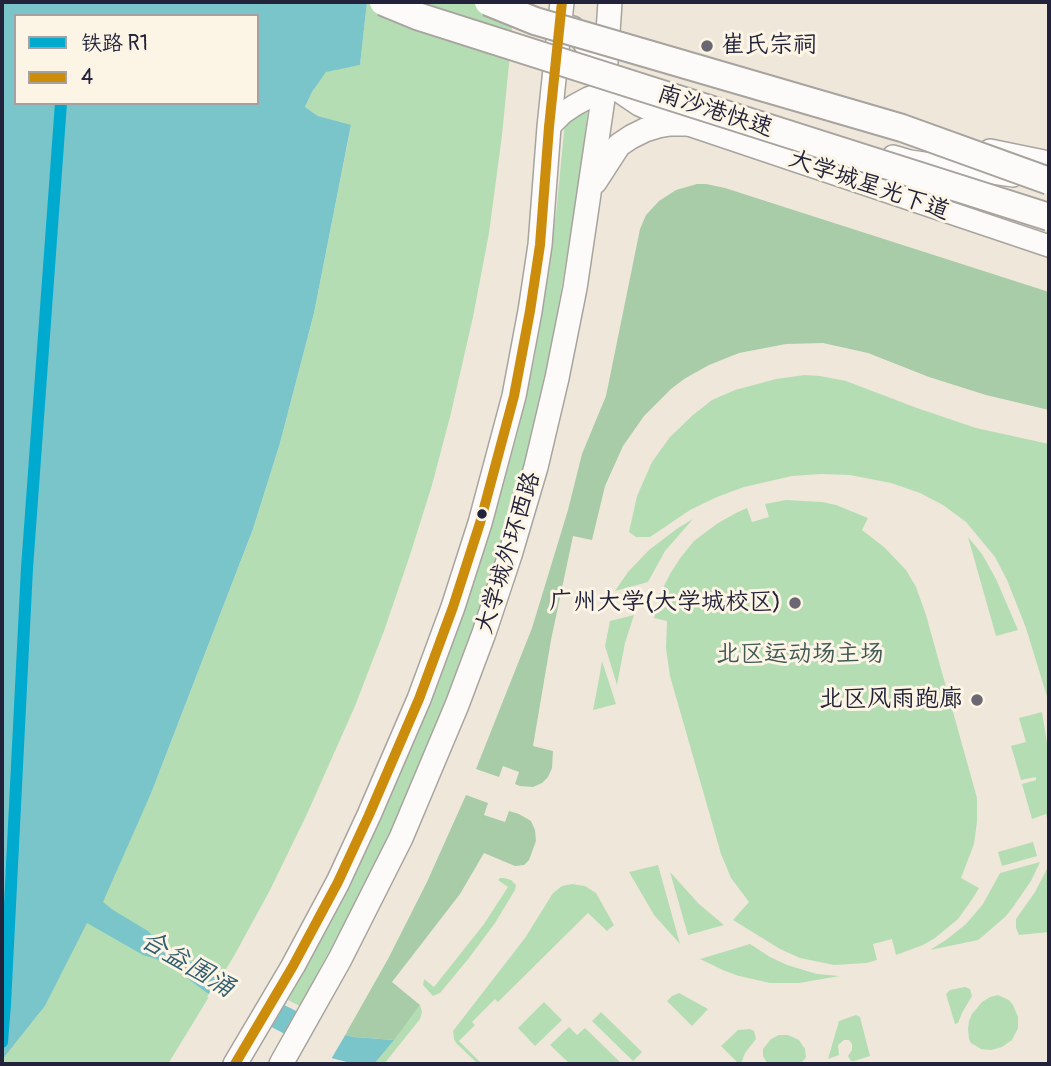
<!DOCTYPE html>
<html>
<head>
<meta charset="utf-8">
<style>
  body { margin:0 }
  #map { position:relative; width:1051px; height:1066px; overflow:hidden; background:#efe7da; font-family:Pangolin,"LXGW WenKai TC",sans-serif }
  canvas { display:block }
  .frame { position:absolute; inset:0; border:4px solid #22223b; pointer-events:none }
  .legend { position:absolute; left:14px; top:14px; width:245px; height:91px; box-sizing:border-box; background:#fcf5e5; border:2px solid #a5a1a1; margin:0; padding:9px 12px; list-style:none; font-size:21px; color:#22223b }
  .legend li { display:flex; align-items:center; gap:14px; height:35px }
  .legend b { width:35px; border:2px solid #a5a1a1 }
</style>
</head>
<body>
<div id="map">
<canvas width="1051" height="1066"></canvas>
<div class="frame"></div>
<ul class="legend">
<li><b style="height:9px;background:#00a9ce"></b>铁路 R1</li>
<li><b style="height:9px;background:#cc8c0c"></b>4</li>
</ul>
</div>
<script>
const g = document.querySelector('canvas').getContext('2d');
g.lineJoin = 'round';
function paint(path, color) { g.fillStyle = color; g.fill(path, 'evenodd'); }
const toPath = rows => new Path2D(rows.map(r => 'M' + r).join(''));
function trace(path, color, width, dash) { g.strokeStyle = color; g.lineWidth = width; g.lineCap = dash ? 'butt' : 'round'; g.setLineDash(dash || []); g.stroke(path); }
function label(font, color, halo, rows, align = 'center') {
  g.font = font + ' Pangolin,"LXGW WenKai TC",sans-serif'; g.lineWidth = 6; g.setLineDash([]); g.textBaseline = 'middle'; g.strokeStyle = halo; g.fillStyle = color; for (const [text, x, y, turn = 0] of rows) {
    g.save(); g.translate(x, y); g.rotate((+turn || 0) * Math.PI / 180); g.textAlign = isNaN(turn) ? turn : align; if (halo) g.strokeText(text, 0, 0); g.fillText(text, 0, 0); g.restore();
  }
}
const green = toPath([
  [367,2,514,2,510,54,502,135,489,233,473,317,451,413,432,485,410,555,384,631,355,706,307,814,270,890,234,956,168,1064,2,1064,2,1060,45,1006,152,791,253,529,280,443,314,313,351,126,318,116,305,107,312,92,326,71,360,65],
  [589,97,581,170,554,333,524,464,498,552,472,629,431,738,390,832,353,907,300,1006,288,1000,348,887,416,738,464,611,491,527,517,435,534,361,556,214,566,112],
  [805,375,820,376,846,381,917,408,976,428,1049,444,1049,703,1026,628,1007,580,995,557,966,522,943,505,920,493,891,483,850,475,821,474,792,476,744,487,717,497,690,510,650,537,636,537,629,532,637,496,652,462,670,437,693,415,712,400,735,390,776,379],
  [786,500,822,502,836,505,868,518,862,530,884,547,906,570,916,587,926,615,977,798,977,822,974,844,961,878,979,888,973,898,958,919,935,938,923,945,896,955,892,939,873,944,877,960,866,963,834,965,800,958,780,949,733,920,749,902,731,878,721,854,670,676,666,648,667,621,654,618,661,592,670,574,681,557,694,541,718,523,736,513,747,508,752,522,769,517,765,504],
  [693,519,665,551,648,582,615,591,628,572,649,550,678,528],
  [968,537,982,554,996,579,1018,630,996,636],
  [634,615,625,643,617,685,605,646,610,621],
  [602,661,616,704,593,710,599,679],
  [1042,712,1048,749,1049,825,1046,814,1032,819,1022,784,1036,780,1036,777,1021,780,1011,746,1026,742,1019,718],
  [1033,842,1037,856,1002,866,998,852],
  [1040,862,1031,881,1013,907,1005,917,983,936,978,940,930,950,946,940,966,924,983,904,1000,873],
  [658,865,680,944,654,915,629,872],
  [1049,865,1049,932,1019,935,1016,928,1016,919,1035,892],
  [670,872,699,904,724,925,688,935],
  [500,878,504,878,511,880,516,885,515,890,495,923,469,958,440,993,433,996,423,985,424,979,434,987,484,924,508,887,498,880],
  [572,884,585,886,596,893,614,925,607,931,588,913,498,1002,495,999,472,1022,475,1025,459,1041,482,1064,478,1064,456,1043,454,1039,453,1031,525,938,553,893,562,886],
  [750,944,770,957,787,965,817,974,840,976,799,983,770,983,739,976,725,971,700,959],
  [965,987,970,989,972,996,962,1013,958,1023,955,1024,946,994,950,990],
  [679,993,708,1009,692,1026,667,1001,672,996],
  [998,995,1009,1000,1013,1005,1018,1017,1018,1028,1012,1040,1002,1047,991,1050,981,1049,971,1043,969,1039,968,1029,969,1021,972,1014,982,1002,990,997],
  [544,1002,562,1020,535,1046,518,1028],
  [420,1005,422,1012,420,1019,384,1064,374,1064],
  [601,1012,642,1052,633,1061,592,1021],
  [856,1015,860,1017,870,1056,854,1061,851,1061,848,1056,852,1050,852,1044,849,1040,844,1040,838,1045,839,1055,828,1059,839,1021],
  [569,1027,577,1035,585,1028,622,1064,570,1064,550,1045],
  [750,1029,754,1031,756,1039,745,1053,741,1064,739,1064,721,1046,738,1030],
  [779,1035,788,1035,799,1040,805,1049,806,1057,804,1060,799,1064,767,1063,763,1056,763,1049,771,1039]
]);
const forest = toPath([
  [697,184,706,184,725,188,1049,292,1049,410,986,395,929,377,868,353,823,343,786,344,739,353,709,365,684,379,671,389,644,416,623,446,605,486,592,540,573,536,551,640,533,746,553,751,552,768,548,777,542,783,533,787,520,786,515,784,519,772,503,766,499,777,476,769,532,628,568,510,582,454,606,396,640,229,646,215,659,201,676,190],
  [466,795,488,803,484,815,505,822,509,811,519,814,531,821,535,830,536,841,529,860,524,865,515,866,484,853,460,894,392,982,420,1005,394,1040,355,1037,345,1035,388,959,427,882]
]);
const water = toPath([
  [2,2,367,2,360,65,326,72,312,92,305,107,318,116,351,125,314,313,280,443,253,529,152,791,103,902,113,910,148,931,163,948,183,959,223,975,345,1035,355,1037,394,1040,374,1064,355,1064,331,1058,210,995,176,970,156,959,143,955,87,923,45,1006,2,1060],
  [16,16,257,16,257,103,16,103]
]);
const pier = toPath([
  [222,971,286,1002,270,1030,207,997],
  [299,1008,347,1032,330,1061,282,1037]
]);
const secondary = toPath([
  [573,27,614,88,639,105,665,117,1049,246],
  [549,127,563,113,575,105,588,98,619,86],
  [893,156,910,161,1013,176]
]);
const primary = toPath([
  [990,151,1049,163],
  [595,182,619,145,631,137,645,130,658,126,670,124,686,124],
  [235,1064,293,966,338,882,369,815,419,699,453,607,480,523,514,396,530,311,540,245,549,127,562,2],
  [281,1064,340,959,401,838,457,705,484,633,510,555,536,467,557,378,575,288,604,92,610,2]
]);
const motorwayBridge = toPath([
  [383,2,417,16,1049,217],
  [488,2,535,21,902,128,1049,181]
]);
const bus1 = toPath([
  [235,1064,293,966,338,882,369,815,419,699,453,607,480,523,514,396,530,311,540,245,549,127,562,2]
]);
const rail1 = toPath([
  [2,1042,5,1004,27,568,61,103]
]);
const markers = [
  [707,46,7,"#6a6773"],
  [482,514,6,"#22223b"],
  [795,603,7,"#6a6773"],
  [977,700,7,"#6a6773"]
];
const poiNames = [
  ["崔氏宗祠",721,46,"left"],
  ["广州大学(大学城校区)",781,603],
  ["北区风雨跑廊",963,700]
];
const streetNames = [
  ["南沙港快速",715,112,18],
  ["大学城星光下道",869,186,19],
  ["大学城外环西路",509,553,-73]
];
const parkNames = [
  ["北区运动场主场",800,655]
];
const waterNames = [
  ["合益围涌",187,965,31]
];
paint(green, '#b5ddb4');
paint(forest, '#a7cca7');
paint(water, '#7ac5ca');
paint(pier, '#efe7da');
trace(secondary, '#a7a39e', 24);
trace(primary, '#a7a39e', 26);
trace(secondary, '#fdfbf9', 21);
trace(primary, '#fdfbf9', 23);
trace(motorwayBridge, '#a7a39e', 30, []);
trace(motorwayBridge, '#fdfbf9', 26);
trace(bus1, '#cc8c0c', 10);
trace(rail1, '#00a9ce', 12);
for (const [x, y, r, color] of markers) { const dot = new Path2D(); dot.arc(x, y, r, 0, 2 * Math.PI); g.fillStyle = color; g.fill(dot); trace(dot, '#fcf5e5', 2.5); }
label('24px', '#22223b', '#fcf5e5', poiNames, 'right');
label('24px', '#22223b', '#fcf5e5', streetNames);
label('24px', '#405856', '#fcf5e5', parkNames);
label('italic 26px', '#315d71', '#fcf5e5', waterNames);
</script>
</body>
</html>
